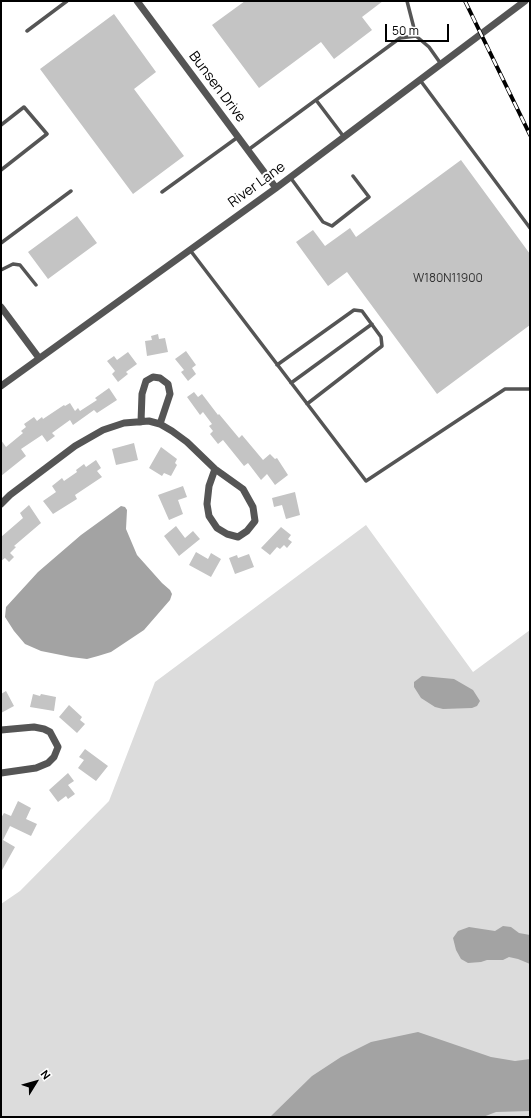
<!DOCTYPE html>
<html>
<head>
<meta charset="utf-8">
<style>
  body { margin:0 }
  #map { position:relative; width:531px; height:1118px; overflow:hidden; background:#fff; font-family:Manrope,sans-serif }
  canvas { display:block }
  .frame { position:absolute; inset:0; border:2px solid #000; pointer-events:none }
  .north { position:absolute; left:16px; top:1062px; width:40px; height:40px; -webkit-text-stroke:3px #fff; paint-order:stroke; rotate:53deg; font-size:11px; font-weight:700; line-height:16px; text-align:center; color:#000 }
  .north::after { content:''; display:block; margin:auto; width:14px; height:18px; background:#000; clip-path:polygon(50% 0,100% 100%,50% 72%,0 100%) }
  .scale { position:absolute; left:385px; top:24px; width:64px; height:18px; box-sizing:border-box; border:2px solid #000; border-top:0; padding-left:5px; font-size:12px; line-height:14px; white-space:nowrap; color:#000; -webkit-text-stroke:3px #fff; paint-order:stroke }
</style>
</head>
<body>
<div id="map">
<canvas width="531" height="1118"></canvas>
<div class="frame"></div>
<div class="north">N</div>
<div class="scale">50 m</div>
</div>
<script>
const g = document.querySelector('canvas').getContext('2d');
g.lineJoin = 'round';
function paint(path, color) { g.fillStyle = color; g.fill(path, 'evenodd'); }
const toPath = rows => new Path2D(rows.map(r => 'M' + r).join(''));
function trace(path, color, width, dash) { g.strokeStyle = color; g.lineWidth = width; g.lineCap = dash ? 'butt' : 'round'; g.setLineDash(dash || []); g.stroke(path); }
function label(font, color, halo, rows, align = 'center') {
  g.font = font + ' Manrope,sans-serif'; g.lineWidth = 4; g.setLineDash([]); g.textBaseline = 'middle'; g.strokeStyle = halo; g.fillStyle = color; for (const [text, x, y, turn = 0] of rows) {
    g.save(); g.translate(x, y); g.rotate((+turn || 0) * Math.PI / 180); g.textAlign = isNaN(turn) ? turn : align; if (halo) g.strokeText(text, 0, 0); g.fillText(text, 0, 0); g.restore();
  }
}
const green = toPath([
  [366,525,473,672,530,630,530,1117,1,1117,1,904,20,891,109,801,155,682]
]);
const water = toPath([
  [121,506,125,507,127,510,126,529,137,555,162,583,170,590,172,594,170,600,144,630,111,652,98,656,87,659,71,657,41,651,25,644,14,631,5,617,6,607,38,572,81,535],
  [422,676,454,679,473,690,480,701,477,706,472,708,443,709,435,707,421,698,414,687,414,682],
  [503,926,511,927,519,933,530,935,530,964,518,959,509,957,503,960,487,960,481,962,468,963,461,959,456,950,453,938,458,931,469,927,495,931],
  [418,1032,491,1057,515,1061,530,1059,530,1111,496,1112,483,1117,270,1117,312,1076,341,1057,371,1042]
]);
const building = toPath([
  [245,1,383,1,362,17,372,30,334,59,321,42,259,88,212,25],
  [114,14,156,72,134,89,184,156,133,194,40,69],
  [461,160,530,254,530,325,437,394,347,272,328,286,296,242,313,230,325,246,350,228,356,237],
  [77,216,97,243,48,279,28,252],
  [158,334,159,339,165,338,168,352,147,356,145,341,152,340,151,336],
  [186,351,196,365,192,368,196,374,188,381,181,372,184,370,175,359],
  [128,352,137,364,126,372,128,374,118,382,112,374,115,371,107,361,114,356,117,360],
  [109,388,117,400,97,413,94,410,73,425,70,420,52,433,55,436,47,442,42,435,21,449,26,456,1,476,1,440,6,447,23,433,21,431,26,427,24,424,34,417,37,421,42,417,43,419,64,405,65,406,70,403,75,411,78,408,80,411,97,400,95,398],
  [194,392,198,397,202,394,218,415,219,414,239,438,242,435,263,460,270,454,275,459,277,458,288,475,275,485,267,474,261,480,248,463,244,466,223,440,218,444,210,434,213,431,209,426,212,424,203,412,200,415,187,397],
  [134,443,138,460,116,465,112,449],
  [161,447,177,459,175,463,177,465,171,476,164,473,162,476,149,468],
  [96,460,101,468,97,471,102,477,75,495,77,499,53,514,43,501,56,492,52,486,62,478,64,481,77,472,76,470,84,464,86,467],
  [183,486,187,497,178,500,183,514,169,520,158,495],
  [295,492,300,515,286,519,282,505,274,507,272,498],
  [29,505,41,523,14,546,16,547,10,553,14,557,9,562,5,558,1,561,1,537,23,518,20,513],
  [176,526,185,538,193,531,200,539,179,556,164,536],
  [281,527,291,535,288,539,292,542,287,548,284,545,280,549,277,547,270,555,261,548],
  [196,552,208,559,211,553,221,559,211,577,189,565],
  [249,554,254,567,235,574,229,558,237,555,238,558],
  [6,691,14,706,1,713,1,694],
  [33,694,40,696,41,694,56,697,54,711,30,707],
  [69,705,82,717,80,720,85,724,77,733,59,717],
  [85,749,108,766,96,781,78,768,84,760,79,757],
  [68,773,74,781,68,785,75,794,68,799,66,796,58,802,49,790],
  [18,801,31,808,26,819,37,824,31,836,10,826,3,840,15,847,1,872,1,818,4,813,11,816]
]);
const lane = toPath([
  [407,1,416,36],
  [27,31,67,1],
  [420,80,530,228],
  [316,100,344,137],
  [1,125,24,107,47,134,1,170],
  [248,150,400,38,416,36,429,47,441,64],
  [290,177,323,222,332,226,369,197,353,176],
  [162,192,238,137],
  [1,243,71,191],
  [190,250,366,481,505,389,530,389],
  [1,270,13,264,20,265,36,285],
  [277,365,354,310,362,311,381,337,382,346,307,404],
  [291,383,372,324]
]);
const street = toPath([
  [137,1,276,188],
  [1,307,39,358],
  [1,386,276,188,525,1],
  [141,422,142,394,146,381,153,377,160,378,168,384,170,394,160,424],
  [1,504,10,495,75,446,103,430,124,423,149,421,160,424,172,431,187,442,215,469,243,489,253,507,255,521,247,531,238,537,227,534,217,528,209,516,207,504,209,486,215,469],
  [1,730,34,727,44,729,50,732,58,747,54,757,48,763,36,768,1,773]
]);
const rail = toPath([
  [465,1,530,135]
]);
const numberNames = [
  ["W180N11900",448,279]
];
const streetNames = [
  ["Bunsen Drive",217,87,53],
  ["River Lane",257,185,-36]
];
paint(green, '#dcdcdc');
paint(water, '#a3a3a3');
paint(building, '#c4c4c4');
trace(lane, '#555', 3.5);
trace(street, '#555', 7);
trace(rail, '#000', 4);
trace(rail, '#fff', 2.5, [8]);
label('12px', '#313131', null, numberNames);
label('14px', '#000', '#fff', streetNames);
</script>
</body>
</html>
